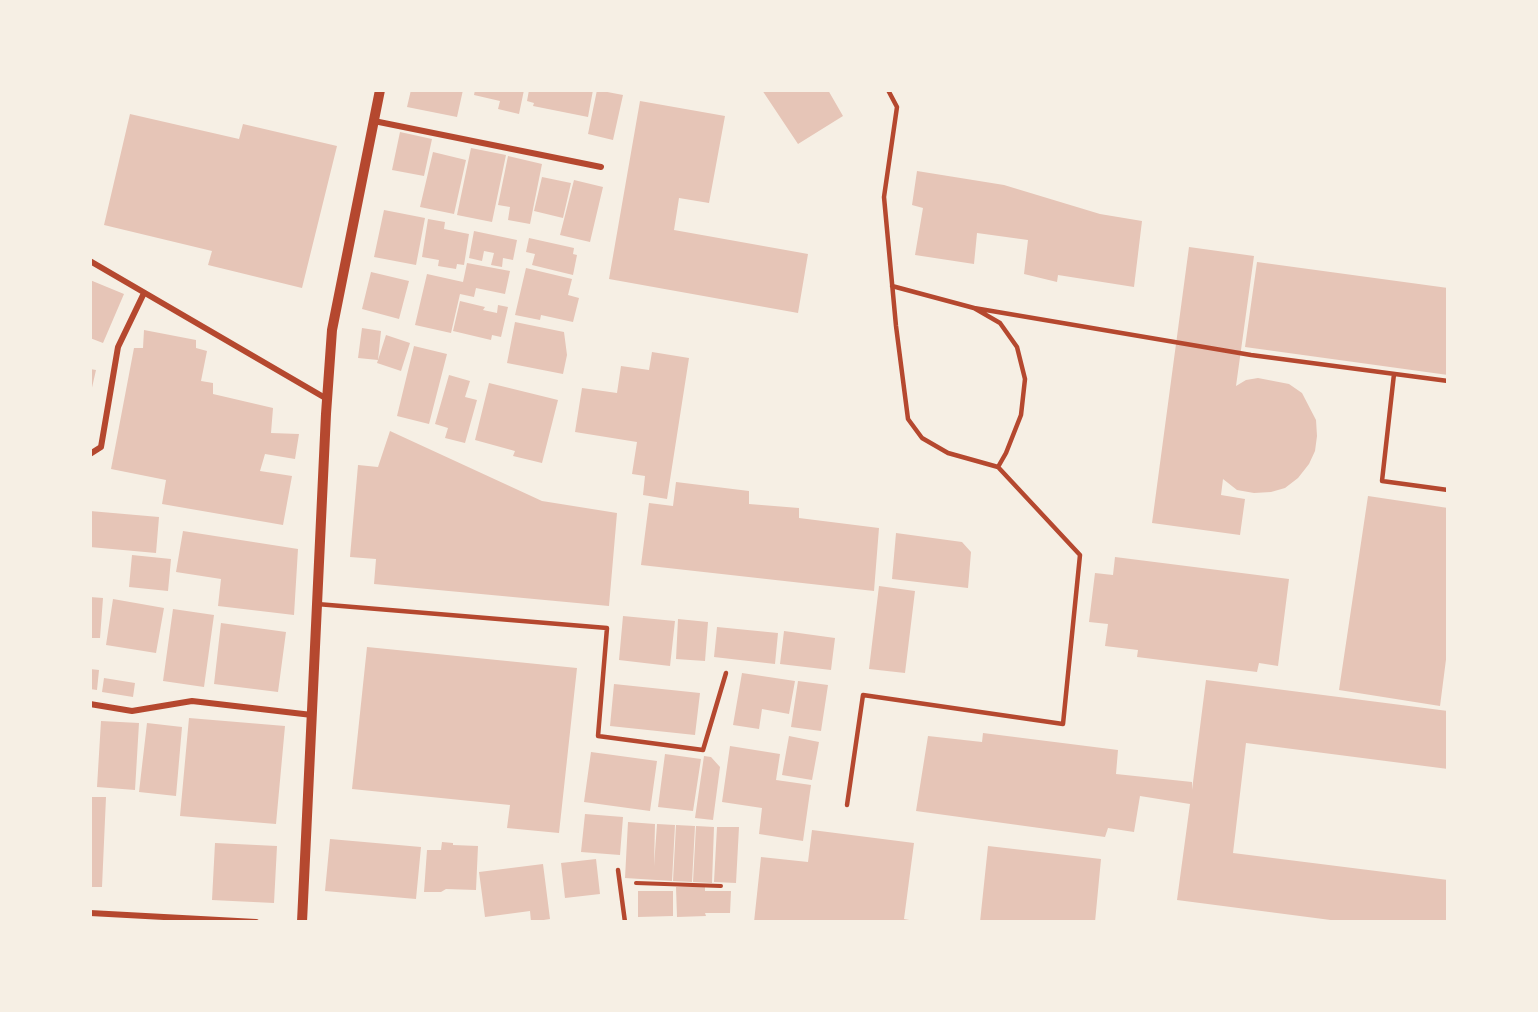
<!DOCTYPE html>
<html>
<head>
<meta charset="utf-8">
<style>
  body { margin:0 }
  #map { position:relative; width:1538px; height:1012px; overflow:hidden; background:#f6efe4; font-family:"Source Sans 3",sans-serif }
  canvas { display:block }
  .frame { position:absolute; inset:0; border:92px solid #f6efe4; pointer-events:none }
</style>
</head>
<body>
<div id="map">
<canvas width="1538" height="1012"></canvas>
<div class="frame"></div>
</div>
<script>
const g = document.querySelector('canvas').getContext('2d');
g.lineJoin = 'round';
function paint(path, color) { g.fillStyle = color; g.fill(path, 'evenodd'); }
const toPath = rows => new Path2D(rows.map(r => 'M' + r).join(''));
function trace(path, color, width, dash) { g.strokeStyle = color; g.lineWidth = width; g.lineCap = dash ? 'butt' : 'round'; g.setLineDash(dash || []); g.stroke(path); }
const building = toPath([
  [411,90,463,90,457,117,407,107],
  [475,90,524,90,519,114,498,109,500,101,474,95],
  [529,90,593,90,588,117,533,106,534,103,527,101],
  [597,90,623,95,613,140,588,134],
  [762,90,828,90,843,116,798,144],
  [640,101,725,116,709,203,679,198,674,230,808,254,798,313,609,279],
  [130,114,239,139,243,124,337,146,302,288,208,265,212,251,104,225],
  [400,132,432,139,424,176,392,170],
  [471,148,506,155,492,222,457,215],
  [433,152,466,160,454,214,420,207],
  [508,156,542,164,530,224,508,220,510,207,498,205],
  [917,171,1004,185,1100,214,1142,221,1134,287,1058,275,1057,282,1024,274,1028,240,977,233,974,264,915,255,923,208,912,205],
  [542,177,571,183,563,218,534,211],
  [574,180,603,187,590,242,560,235],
  [384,210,425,218,416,265,374,257],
  [428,219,445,222,444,229,469,234,464,265,457,264,456,269,438,266,439,260,422,257],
  [474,231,517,240,513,260,503,258,502,267,491,265,494,253,484,251,482,261,469,258],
  [529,238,574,248,573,254,577,255,573,275,532,265,535,254,526,252],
  [1189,247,1254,256,1236,386,1246,380,1258,378,1289,384,1302,393,1316,420,1317,436,1315,451,1309,464,1298,478,1285,488,1271,492,1254,493,1237,490,1223,479,1221,495,1245,499,1240,535,1152,523],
  [1257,262,1448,288,1448,375,1245,347],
  [467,263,510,271,505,294,476,288,474,297,460,294,451,333,415,325,427,274,463,282],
  [526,268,572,279,568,295,579,298,573,322,541,315,540,320,515,315],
  [371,272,409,281,399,319,362,309],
  [90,280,124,294,103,343,90,338],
  [460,301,485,307,483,310,497,313,498,305,508,307,501,337,492,335,491,340,453,331],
  [515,322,564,332,567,355,563,374,507,363],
  [362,328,381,331,378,360,386,335,410,343,401,371,377,363,378,360,358,358],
  [144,330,196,340,196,348,207,351,201,381,213,383,213,394,273,408,271,433,299,434,295,459,265,454,260,471,292,476,283,525,162,504,166,480,111,469,134,348,143,348],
  [414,346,447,354,429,424,397,416],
  [652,352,689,358,667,499,643,495,645,476,632,474,637,442,575,432,582,388,617,393,621,366,649,370],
  [90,369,96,370,91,392,90,392],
  [449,375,470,381,465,397,477,400,465,443,445,438,448,428,435,424],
  [489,383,558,400,542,463,513,456,515,451,475,440],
  [390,431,542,501,617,513,609,606,374,584,376,559,350,557,358,465,378,467],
  [676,482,749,491,749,504,799,508,799,518,879,528,874,591,641,565,649,503,673,506],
  [1368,496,1448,508,1448,644,1440,706,1339,690],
  [90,511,159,517,156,553,90,547],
  [183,531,298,549,294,615,218,606,221,579,176,572],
  [896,533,962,542,971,552,968,588,892,579],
  [132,555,171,559,168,591,129,587],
  [1115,557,1289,579,1278,666,1259,663,1257,672,1137,657,1138,650,1105,646,1108,624,1089,622,1095,573,1113,575],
  [879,586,915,591,905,673,869,669],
  [90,597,103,598,100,638,90,638],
  [113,599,164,608,156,653,106,645],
  [173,609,214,615,204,687,163,681],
  [623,616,675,621,670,666,619,660],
  [678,619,708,622,705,661,676,659],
  [221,623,286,632,278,692,214,684],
  [717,627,778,633,775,664,714,657],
  [784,631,835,638,831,670,780,664],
  [367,647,577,668,559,833,507,828,510,805,352,789],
  [90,669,99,670,97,690,90,689],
  [742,673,795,681,789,714,762,709,759,729,733,725],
  [104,678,135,683,133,697,102,692],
  [1206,680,1448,711,1448,769,1246,743,1233,853,1448,880,1448,922,1346,922,1177,900,1190,804,1140,796,1134,832,1108,828,1105,837,916,811,928,736,982,742,983,733,1118,750,1116,774,1192,782,1192,790],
  [798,681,828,685,821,731,791,727],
  [614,684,700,693,695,735,610,726],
  [189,718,285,726,276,824,180,816],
  [101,721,139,723,135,790,97,787],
  [147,723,182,727,176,796,139,792],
  [789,736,819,742,812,780,782,775],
  [730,746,780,754,776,780,811,785,803,841,759,834,762,808,722,802],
  [591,752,657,761,650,811,584,802],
  [665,754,701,759,693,811,658,807],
  [704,756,711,757,720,767,713,820,695,818],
  [90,797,106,797,102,887,90,887],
  [585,814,623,817,620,855,581,852],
  [628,822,655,824,654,866,657,824,675,825,672,881,625,878],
  [676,825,695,826,692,882,673,881],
  [696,826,714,827,712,883,693,882],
  [717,827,739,827,736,883,714,882],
  [812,830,914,843,904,919,920,922,754,922,761,857,808,862],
  [330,839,421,847,416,899,325,891],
  [442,842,453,843,453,845,478,846,476,890,446,889,441,892,424,892,427,850,441,850],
  [215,843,277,846,274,903,212,900],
  [988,846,1101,859,1095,922,980,922],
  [596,859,600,894,565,898,561,863],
  [543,864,550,919,531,922,530,911,485,917,479,872],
  [705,886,705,891,731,891,730,913,705,913,706,916,677,917,676,887],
  [638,891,673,891,673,916,638,917]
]);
const path = toPath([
  [636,883,721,886]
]);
const service = toPath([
  [892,286,974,308,1000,323,1017,347,1025,379,1021,415,1006,453,998,467],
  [974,308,1251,355,1448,381],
  [1394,374,1382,481,1448,490],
  [317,604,607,628,598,736,703,750,726,673],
  [847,805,863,695,1063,724,1080,555,998,467,948,453,922,438,908,419,896,326,884,197,897,107,888,90],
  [618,870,625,922]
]);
const minor = toPath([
  [374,121,601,167],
  [90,261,327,399],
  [90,454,101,447,118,347,144,293],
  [90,704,132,711,192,701,312,715],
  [90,913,256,922]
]);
const tertiary = toPath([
  [302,922,326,414,332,330,380,90]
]);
paint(building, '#e6c5b7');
trace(path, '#b5482f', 4);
trace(service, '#b5482f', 4.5);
trace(minor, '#b5482f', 6);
trace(tertiary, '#b5482f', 10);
</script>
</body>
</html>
